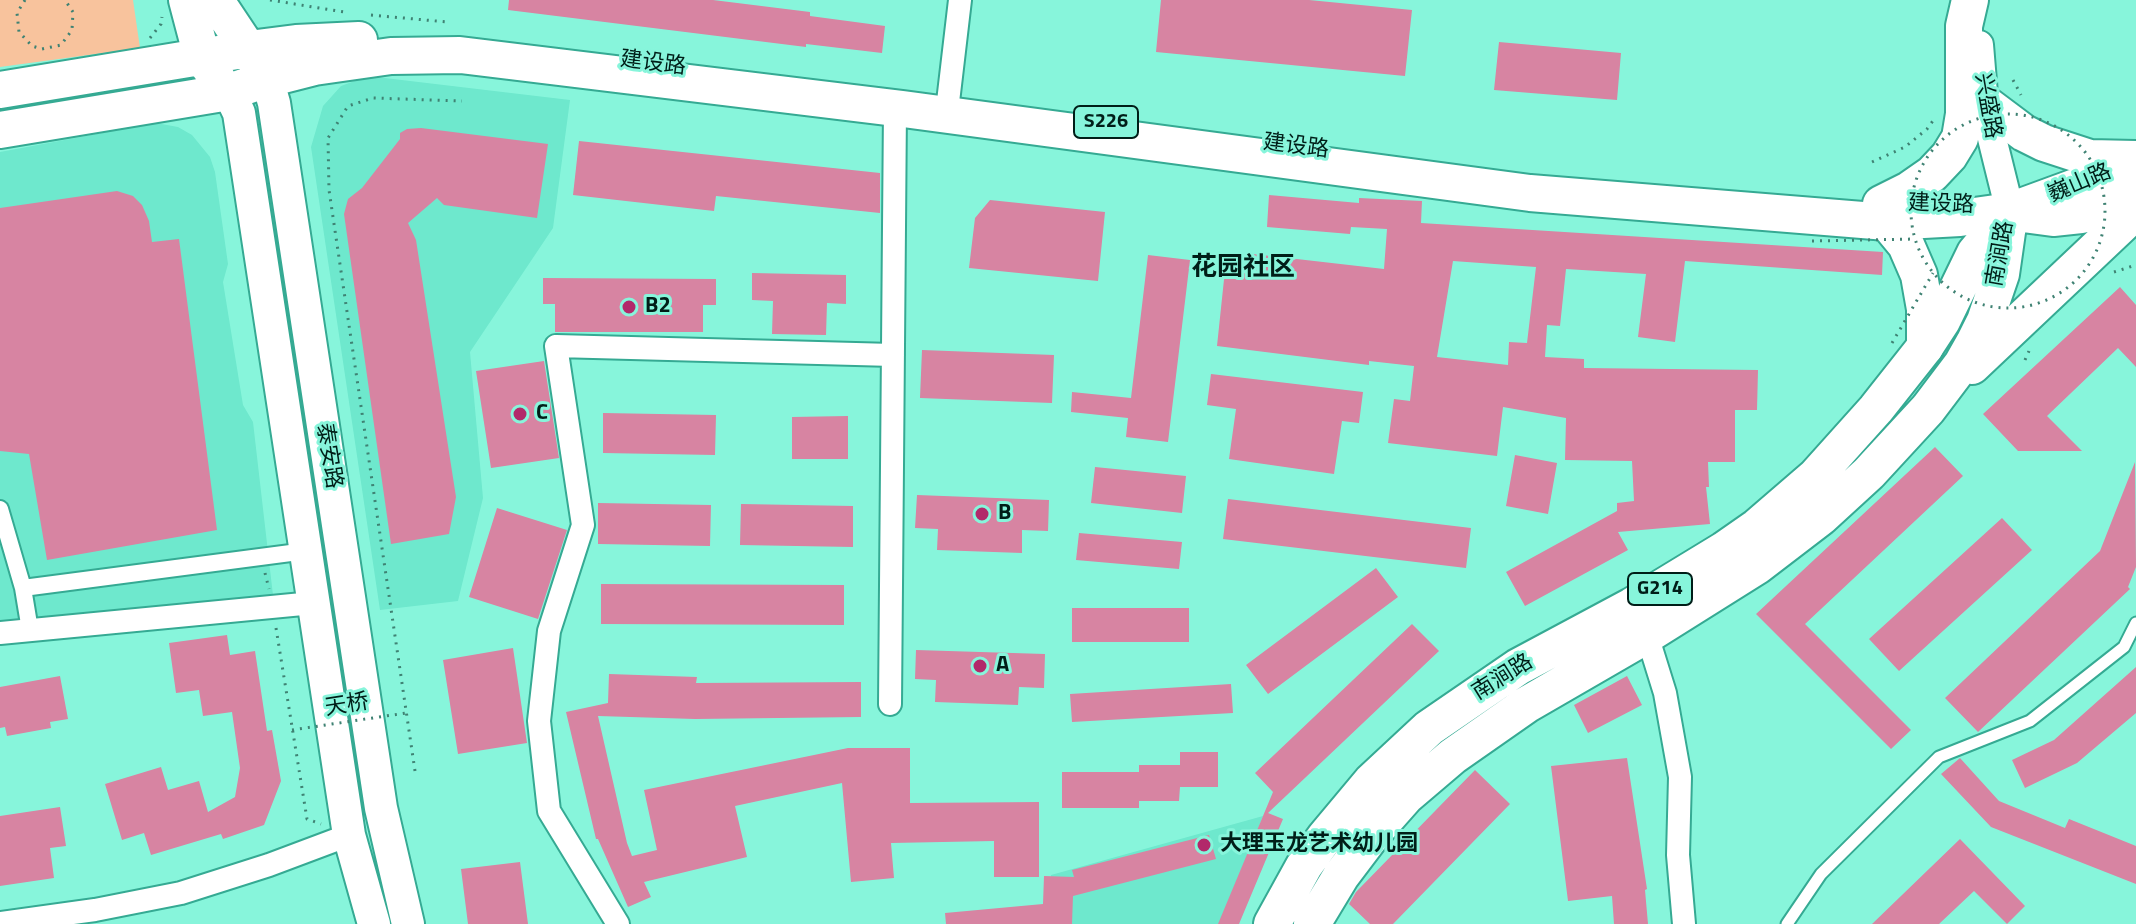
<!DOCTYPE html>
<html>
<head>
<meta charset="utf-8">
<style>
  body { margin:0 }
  canvas { display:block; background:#87f5db }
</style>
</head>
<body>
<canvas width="2136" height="924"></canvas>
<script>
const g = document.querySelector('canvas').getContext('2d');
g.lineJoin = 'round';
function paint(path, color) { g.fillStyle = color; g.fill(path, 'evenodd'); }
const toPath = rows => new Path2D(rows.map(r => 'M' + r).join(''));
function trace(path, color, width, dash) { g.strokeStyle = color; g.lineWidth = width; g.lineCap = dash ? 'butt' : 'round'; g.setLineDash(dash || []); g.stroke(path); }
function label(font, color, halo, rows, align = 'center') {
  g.font = font + ' "Titillium Web","Noto Sans SC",sans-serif'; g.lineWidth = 6; g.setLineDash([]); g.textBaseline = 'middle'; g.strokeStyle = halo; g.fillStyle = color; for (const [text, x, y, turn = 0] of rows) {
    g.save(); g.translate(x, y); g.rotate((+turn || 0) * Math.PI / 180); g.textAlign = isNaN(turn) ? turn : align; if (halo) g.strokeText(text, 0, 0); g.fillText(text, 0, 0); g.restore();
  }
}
const built = toPath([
  [368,76,570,100,553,228,470,352,483,498,458,601,380,610,311,147,323,106,341,86],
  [156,123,178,127,192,135,210,157,215,172,228,264,223,282,243,405,253,422,274,604,0,627,0,152],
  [1263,816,1220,924,1049,924,1051,875]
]);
const green = toPath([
  [0,0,133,0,140,48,0,67]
]);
const building = toPath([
  [509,0,713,0,810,12,810,16,885,26,882,53,806,44,806,47,508,10],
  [1161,0,1309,0,1412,10,1405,76,1156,52],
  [1499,42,1621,53,1617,100,1494,90],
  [421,128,548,144,537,218,444,205,437,198,408,223,416,240,456,497,449,534,391,544,344,214,348,199,362,188,400,139,400,133,407,129],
  [579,141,880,173,880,213,716,196,714,211,573,195],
  [117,191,133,196,142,205,149,221,152,242,179,239,217,530,47,560,29,454,0,451,0,208],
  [1269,195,1359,203,1359,198,1422,201,1421,223,1883,252,1882,275,1685,261,1675,342,1638,337,1646,274,1566,269,1560,326,1547,325,1545,357,1584,359,1584,368,1758,370,1757,410,1735,410,1735,462,1708,462,1709,487,1706,487,1710,524,1618,532,1628,550,1525,606,1506,572,1617,511,1617,503,1634,501,1632,461,1565,460,1566,418,1503,407,1497,456,1388,443,1394,399,1410,401,1414,366,1369,361,1369,365,1217,346,1227,251,1384,269,1387,229,1351,227,1350,234,1267,227],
  [1453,261,1536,267,1527,343,1509,342,1508,365,1437,357],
  [990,200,1105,212,1098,281,969,268,975,218],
  [1148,255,1190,260,1168,442,1126,437,1128,418,1071,412,1072,392,1131,398],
  [752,273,846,275,846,304,827,303,826,335,772,334,773,301,752,300],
  [543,278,716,279,716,305,703,305,703,332,555,332,555,304,543,304],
  [2120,287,2136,305,2136,367,2118,348,2047,416,2082,451,2018,451,1983,414],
  [922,350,1054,355,1052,403,920,398],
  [544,361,559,458,491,468,476,371],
  [1211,374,1363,392,1359,423,1342,421,1334,474,1229,459,1236,409,1207,405],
  [603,413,716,415,715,455,603,453],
  [848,416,848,459,792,459,792,417],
  [1935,447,1963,476,1805,624,1911,730,1891,749,1756,614],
  [1515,455,1557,463,1548,514,1506,506],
  [2135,462,2136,567,2128,587,2130,589,1978,732,1945,698,2100,551],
  [1095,467,1186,476,1182,513,1091,503],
  [917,495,1049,500,1048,531,1022,530,1022,553,937,550,938,529,915,528],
  [1228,499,1471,528,1466,568,1223,539],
  [598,503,711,505,710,546,598,544],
  [741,504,853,506,853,547,740,545],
  [497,508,567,530,538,619,469,597],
  [2002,518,2032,550,1899,671,1869,639],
  [1079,533,1182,542,1179,569,1076,560],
  [1376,568,1398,597,1268,694,1246,665],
  [601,584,844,585,844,625,601,624],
  [1072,608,1189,608,1189,642,1072,642],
  [1412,624,1439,651,1268,813,1283,819,1239,924,1218,924,1273,792,1255,773],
  [227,635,230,655,255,651,267,731,272,730,281,781,264,825,223,839,221,834,151,855,144,833,122,840,105,784,161,767,168,790,199,781,208,812,235,797,240,768,232,712,203,716,199,690,176,693,169,643],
  [513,648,527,743,458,754,443,660],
  [916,650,1045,654,1044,688,1019,687,1018,705,935,702,936,680,915,679],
  [2136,667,2136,713,2077,763,2025,788,2012,760,2054,740],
  [609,674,697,677,696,683,861,682,861,717,695,719,598,716,627,843,632,856,657,850,644,790,848,748,910,748,910,803,1039,802,1039,877,994,877,994,841,891,843,894,878,851,882,842,783,735,806,747,857,644,882,651,897,628,907,598,839,596,839,566,712,608,703],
  [60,676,68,719,50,722,51,728,7,736,5,727,0,728,0,687],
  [1627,676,1642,705,1588,733,1574,705],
  [1231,684,1233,713,1072,722,1070,694],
  [1180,752,1218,752,1218,787,1180,787,1179,801,1139,801,1139,808,1062,808,1062,772,1139,772,1139,765,1180,765],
  [1627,758,1647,889,1645,890,1648,924,1614,924,1612,896,1568,901,1551,766],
  [1960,758,1999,801,2065,828,2069,819,2136,846,2136,884,1991,827,1941,774],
  [1475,770,1510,804,1393,924,1370,924,1349,904,1356,892],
  [60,807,66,846,50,848,54,878,0,886,0,816],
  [1209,835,1216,859,1073,896,1072,924,946,924,945,913,1043,904,1044,876,1074,877,1072,870],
  [1960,839,2025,906,2007,924,1974,891,1939,924,1872,924],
  [520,862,528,924,468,924,461,869]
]);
const path = toPath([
  [25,0,17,13,19,32,32,46,42,49,61,45,72,30,73,12,65,0],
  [270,0,344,12],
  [371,15,447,22],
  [150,38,161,24,162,17],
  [2013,80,2021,95],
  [1872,162,1905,147,1927,129,1935,118],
  [2114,272,2136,265],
  [2025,360,2029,351],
  [265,573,269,589],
  [276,628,307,819,321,824],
  [415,771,329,190,328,138,348,106,373,98,462,101]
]);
const service = toPath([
  [1787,924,1821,874,1939,757,2030,721,2124,647,2136,623]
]);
const pedestrian = toPath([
  [0,509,23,588,306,551],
  [23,588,30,630]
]);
const minor = toPath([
  [948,102,960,0],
  [0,633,313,603],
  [1647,635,1665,693,1680,777,1678,855,1684,924],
  [890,704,895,108],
  [0,923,95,910,181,893,269,865,349,835],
  [618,924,549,811,539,721,549,631,583,525,556,346,893,355]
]);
const tertiary = toPath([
  [1979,45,1984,106,2010,211]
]);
const secondary = toPath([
  [267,79,274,103,381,808,408,924],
  [229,92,239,113,349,835,374,924]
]);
const primary = toPath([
  [187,0,202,57,216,76],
  [219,0,220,7,260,67],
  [0,90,249,49,296,43,359,40],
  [0,130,229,92,267,79,314,67,391,56,460,55,903,109,1530,193,1887,222,1960,218,2010,211],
  [1881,204,1909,190,1932,174,1949,156,1960,138,1964,114,1964,26,1970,0],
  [1887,222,1906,245,1919,275,1925,309,1925,347]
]);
const trunk = toPath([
  [1984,103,2024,133,2044,143,2090,158,2136,159],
  [2010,211,2081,185,2131,162],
  [2023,214,2053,218,2081,215,2108,208,2136,195],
  [1972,366,2136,211],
  [1272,924,1304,866,1325,837,1371,782,1429,728,1518,667,1632,606,1724,550,1757,527,1815,477,1876,409,1925,347,1942,321,1975,253,2010,211],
  [1312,924,1341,876,1375,831,1406,796,1453,756,1526,705,1647,635,1757,566,1821,517,1869,473,1928,409,1962,364,1975,341,1985,321,2001,274,2010,211]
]);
const pathBridge = toPath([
  '1911 211a97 97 0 1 1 194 0a97 97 0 1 1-194 0Z',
  [1812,241,1915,239],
  [1892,343,1933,273],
  [292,730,406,713]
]);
const markers = [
  [629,307,8,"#b2296a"],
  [520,414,8,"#b2296a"],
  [982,514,8,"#b2296a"],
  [980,666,8,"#b2296a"],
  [1204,845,8,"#b2296a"]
];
const shields = [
  [1106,122,64],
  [1660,589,64]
];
const shieldNames = [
  ["S226",1106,122],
  ["G214",1660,589]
];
const streetNames = [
  ["建设路",653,64,7],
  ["兴盛路",1987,106,80],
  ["建设路",1296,147,7],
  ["巍山路",2080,184,-23],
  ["建设路",1941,205,2],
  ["南涧路",2001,254,-80],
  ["泰安路",328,456,81],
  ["南涧路",1503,678,-32],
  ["天桥",347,706,-9]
];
const poiNames = [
  ["B2",645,307],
  ["C",536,414],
  ["B",998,514],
  ["A",996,666],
  ["大理玉龙艺术幼儿园",1220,845]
];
const quarterNames = [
  ["花园社区",1243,269]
];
paint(built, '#6ee8cd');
paint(green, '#f8c39d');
paint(building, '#d784a2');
trace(service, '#35aa93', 15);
trace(pedestrian, '#35aa93', 20);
trace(minor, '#35aa93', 26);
trace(tertiary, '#35aa93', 32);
trace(secondary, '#35aa93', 36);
trace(primary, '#35aa93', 40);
trace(trunk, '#35aa93', 40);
trace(path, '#3f8273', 3, [2, 6]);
trace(service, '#fff', 11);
trace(pedestrian, '#fff', 16);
trace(minor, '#fff', 22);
trace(tertiary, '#fff', 28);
trace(secondary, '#fff', 32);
trace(primary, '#fff', 36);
trace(trunk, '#fff', 36);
trace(pathBridge, '#3f8273', 3, [2, 6]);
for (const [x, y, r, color] of markers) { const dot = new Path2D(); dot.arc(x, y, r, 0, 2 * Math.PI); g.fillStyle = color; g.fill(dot); trace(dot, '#87f5db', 3); }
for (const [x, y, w] of shields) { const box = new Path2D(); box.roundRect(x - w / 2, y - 16, w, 32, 6); g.fillStyle = '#87f5db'; g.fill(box); trace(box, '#001e18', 2); }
label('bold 20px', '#001e18', null, shieldNames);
label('22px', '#001e18', '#87f5db', streetNames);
label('bold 22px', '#001e18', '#87f5db', poiNames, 'left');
label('bold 26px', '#001e18', '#87f5db', quarterNames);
</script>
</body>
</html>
